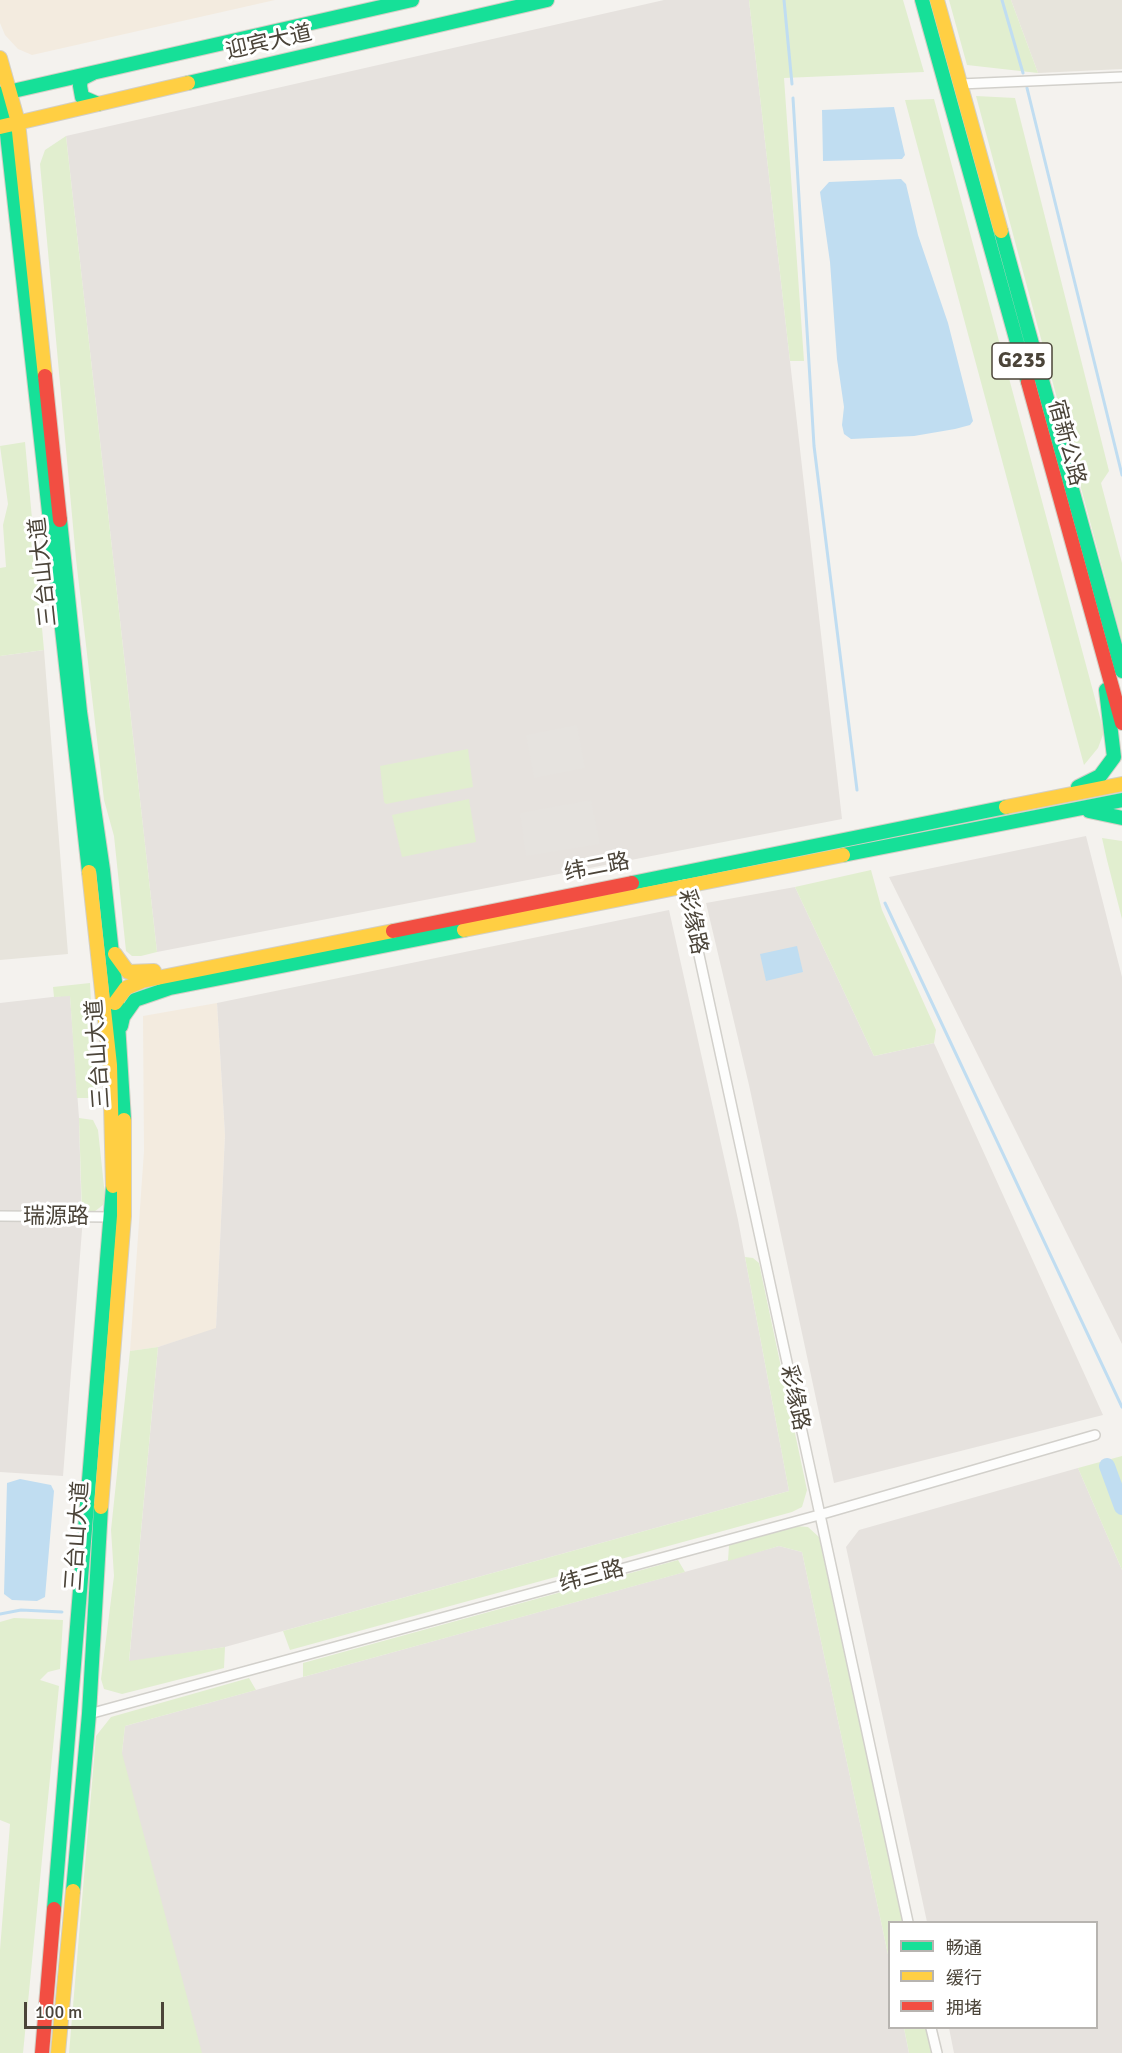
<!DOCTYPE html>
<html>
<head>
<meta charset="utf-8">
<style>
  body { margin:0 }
  #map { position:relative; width:1122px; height:2053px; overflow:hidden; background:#f4f2ee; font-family:Signika,"Noto Sans SC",sans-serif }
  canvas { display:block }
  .legend { position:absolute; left:888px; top:1921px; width:210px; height:108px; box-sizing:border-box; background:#fff; border:2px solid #b7b4b0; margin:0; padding:8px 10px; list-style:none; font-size:18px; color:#4b4439 }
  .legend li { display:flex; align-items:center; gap:12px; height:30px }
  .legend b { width:30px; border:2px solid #b7b4b0 }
  .scale { position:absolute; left:24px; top:2002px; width:140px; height:27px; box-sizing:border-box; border:3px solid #4b4439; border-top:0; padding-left:8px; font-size:18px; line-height:21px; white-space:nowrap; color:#4b4439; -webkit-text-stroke:4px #fff; paint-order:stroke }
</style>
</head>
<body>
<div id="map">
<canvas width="1122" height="2053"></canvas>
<ul class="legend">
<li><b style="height:8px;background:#16e098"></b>畅通</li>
<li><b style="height:8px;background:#ffcf43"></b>缓行</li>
<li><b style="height:8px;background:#f24e42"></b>拥堵</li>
</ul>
<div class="scale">100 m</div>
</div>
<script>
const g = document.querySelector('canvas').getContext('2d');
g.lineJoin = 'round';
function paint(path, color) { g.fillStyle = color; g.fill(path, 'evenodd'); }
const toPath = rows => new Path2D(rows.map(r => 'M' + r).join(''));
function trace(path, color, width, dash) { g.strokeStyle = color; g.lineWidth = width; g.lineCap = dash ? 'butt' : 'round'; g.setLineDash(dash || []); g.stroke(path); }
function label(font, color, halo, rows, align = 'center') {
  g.font = font + ' Signika,"Noto Sans SC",sans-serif'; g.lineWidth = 6; g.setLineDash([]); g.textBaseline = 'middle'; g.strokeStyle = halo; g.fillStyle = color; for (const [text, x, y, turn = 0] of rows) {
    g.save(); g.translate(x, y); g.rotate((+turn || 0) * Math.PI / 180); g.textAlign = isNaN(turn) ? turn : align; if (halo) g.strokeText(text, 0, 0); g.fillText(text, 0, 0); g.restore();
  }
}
const residential = toPath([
  [1011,0,1122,0,1122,69,1038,73],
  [44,650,68,954,0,960,0,656]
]);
const commercial = toPath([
  [0,0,275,0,32,55,18,49,5,35,0,23],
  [217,1003,225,1135,216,1329,158,1347,130,1351,144,1151,143,1016]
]);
const industrial = toPath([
  [664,0,749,0,842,819,157,952,66,136],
  [1086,836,1122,977,1122,1344,889,877],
  [795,887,874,1056,934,1043,1103,1415,834,1483,749,1085,706,903],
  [669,910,738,1220,789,1491,225,1647,129,1662,158,1347,216,1328,225,1135,217,1003],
  [70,995,79,1118,82,1230,63,1476,0,1472,0,1003],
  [1078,1468,1122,1570,1122,2053,954,2053,949,2028,1096,2028,1096,1922,927,1922,846,1547,859,1530],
  [779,1546,802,1552,889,1959,890,2028,904,2028,909,2053,88,2053,125,1726]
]);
const green = toPath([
  [749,0,903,0,924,72,784,78,804,361,790,361],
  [949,0,1011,0,1038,73,967,65],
  [976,96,1015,98,1109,471,1101,483,1122,563,1122,641],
  [934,99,1104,732,1098,748,1084,765,905,100],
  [66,136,157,952,141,956,132,956,126,951,114,836,104,800,76,559,40,164,45,150],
  [25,442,44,650,0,656,0,568,6,567,3,525,8,504,0,446],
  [468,749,473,787,386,804,384,802,380,766],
  [469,799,476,842,402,857,392,815],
  [1102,838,1122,841,1122,919,1107,860],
  [871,870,882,910,936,1030,934,1043,874,1056,795,887],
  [90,983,96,1092,92,1098,77,1098,70,996,54,997,53,987],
  [79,1118,93,1120,98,1130,105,1196,103,1205,94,1212,82,1213],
  [745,1257,753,1258,759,1263,807,1490,802,1507,792,1512,290,1650,283,1631,789,1491],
  [158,1347,129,1661,225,1647,224,1668,122,1694,104,1689,101,1679,114,1576,111,1530,130,1351],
  [1122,1456,1122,1570,1078,1468],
  [796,1526,808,1527,819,1537,903,1922,890,1922,889,1959,802,1552,779,1546,728,1561,729,1545],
  [678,1560,685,1572,303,1677,303,1663],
  [14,1618,63,1620,60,1669,48,1672,40,1680,59,1686,23,2053,0,2053,0,1950,10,1824,0,1820,0,1622],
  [249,1678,256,1690,125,1726,122,1753,202,2053,69,2053,96,1736,111,1717],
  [904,2028,927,2028,932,2053,909,2053]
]);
const parking = toPath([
  [577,725,585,768,534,778,526,735],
  [591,800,600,844,526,856,520,813]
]);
const water = toPath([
  [894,107,905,155,902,159,823,161,822,110],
  [901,179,906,184,918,235,948,323,973,421,970,425,955,429,914,436,851,439,844,434,842,425,844,407,837,359,830,262,820,192,829,182],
  [797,946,803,972,766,981,760,954],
  [20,1479,51,1485,54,1491,45,1597,37,1601,12,1600,4,1594,7,1483]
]);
const stream = toPath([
  [784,0,792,84],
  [1002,0,1023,73],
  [1027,88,1122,475],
  [793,98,814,446,857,790],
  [885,903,1122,1407],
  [0,1614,21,1610,62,1612]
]);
const river = toPath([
  [1107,1466,1122,1507]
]);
const street = toPath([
  [960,84,1122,77],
  [683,881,908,1922],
  [0,1216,112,1217],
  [89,1714,819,1515,1095,1435],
  [931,2028,937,2053]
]);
const fast = toPath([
  [922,0,1028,382],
  [93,73,81,79,80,86,82,97,98,104],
  [188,83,547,0],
  [0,94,412,0],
  [0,101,6,125,89,872],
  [1001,231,1122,671],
  [60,520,80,712,103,870,116,991,124,1120],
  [1078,787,1100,776,1114,757,1106,690],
  [1089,811,1122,818],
  [843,855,1122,800],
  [632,883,1006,807],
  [121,1026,123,1017,135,1000,170,988,464,930],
  [73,1891,89,1714,101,1507],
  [54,1909,113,1186]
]);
const slow = toPath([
  [937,0,1001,231],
  [0,58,18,122,45,376],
  [0,127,188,83],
  [1006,807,1122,784],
  [89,872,110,1065,113,1186],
  [464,930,843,855],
  [115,954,128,972,154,971],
  [115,1003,126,988,142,981,393,931],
  [101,1507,124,1216,124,1120],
  [58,2053,73,1891]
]);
const jam = toPath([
  [45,376,60,520],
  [1028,382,1122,723],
  [393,931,632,883],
  [42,2053,54,1909]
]);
const shields = [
  [1022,361,60]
];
const shieldNames = [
  ["G235",1022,361]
];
const streetNames = [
  ["迎宾大道",269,43,-13],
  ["宿新公路",1066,443,75],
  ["三台山大道",44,572,-96],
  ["纬二路",597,868,-11],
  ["彩缘路",692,922,78],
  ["三台山大道",99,1054,-94],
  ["瑞源路",56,1217],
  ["彩缘路",794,1398,78],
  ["三台山大道",78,1536,-86],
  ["纬三路",592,1577,-15]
];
paint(residential, '#e7e4dc');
paint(commercial, '#f3ebdf');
paint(industrial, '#e6e2de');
paint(green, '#e1eecf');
paint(parking, '#e6e3df');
paint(water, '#c0ddf1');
trace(stream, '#c0ddf1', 3);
trace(river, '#c0ddf1', 16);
trace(street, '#d2d0cb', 12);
trace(fast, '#d3cfc5', 16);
trace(slow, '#d3cfc5', 16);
trace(jam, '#d3cfc5', 16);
trace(street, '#fdfdfc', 9);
trace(fast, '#16e098', 14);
trace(slow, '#ffcf43', 14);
trace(jam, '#f24e42', 14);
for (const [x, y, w] of shields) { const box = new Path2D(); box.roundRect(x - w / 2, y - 18, w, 36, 4.5); g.fillStyle = '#fff'; g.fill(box); trace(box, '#4b4439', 1.5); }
label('bold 21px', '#4b4439', null, shieldNames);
label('22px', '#4b4439', '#fff', streetNames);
</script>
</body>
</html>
